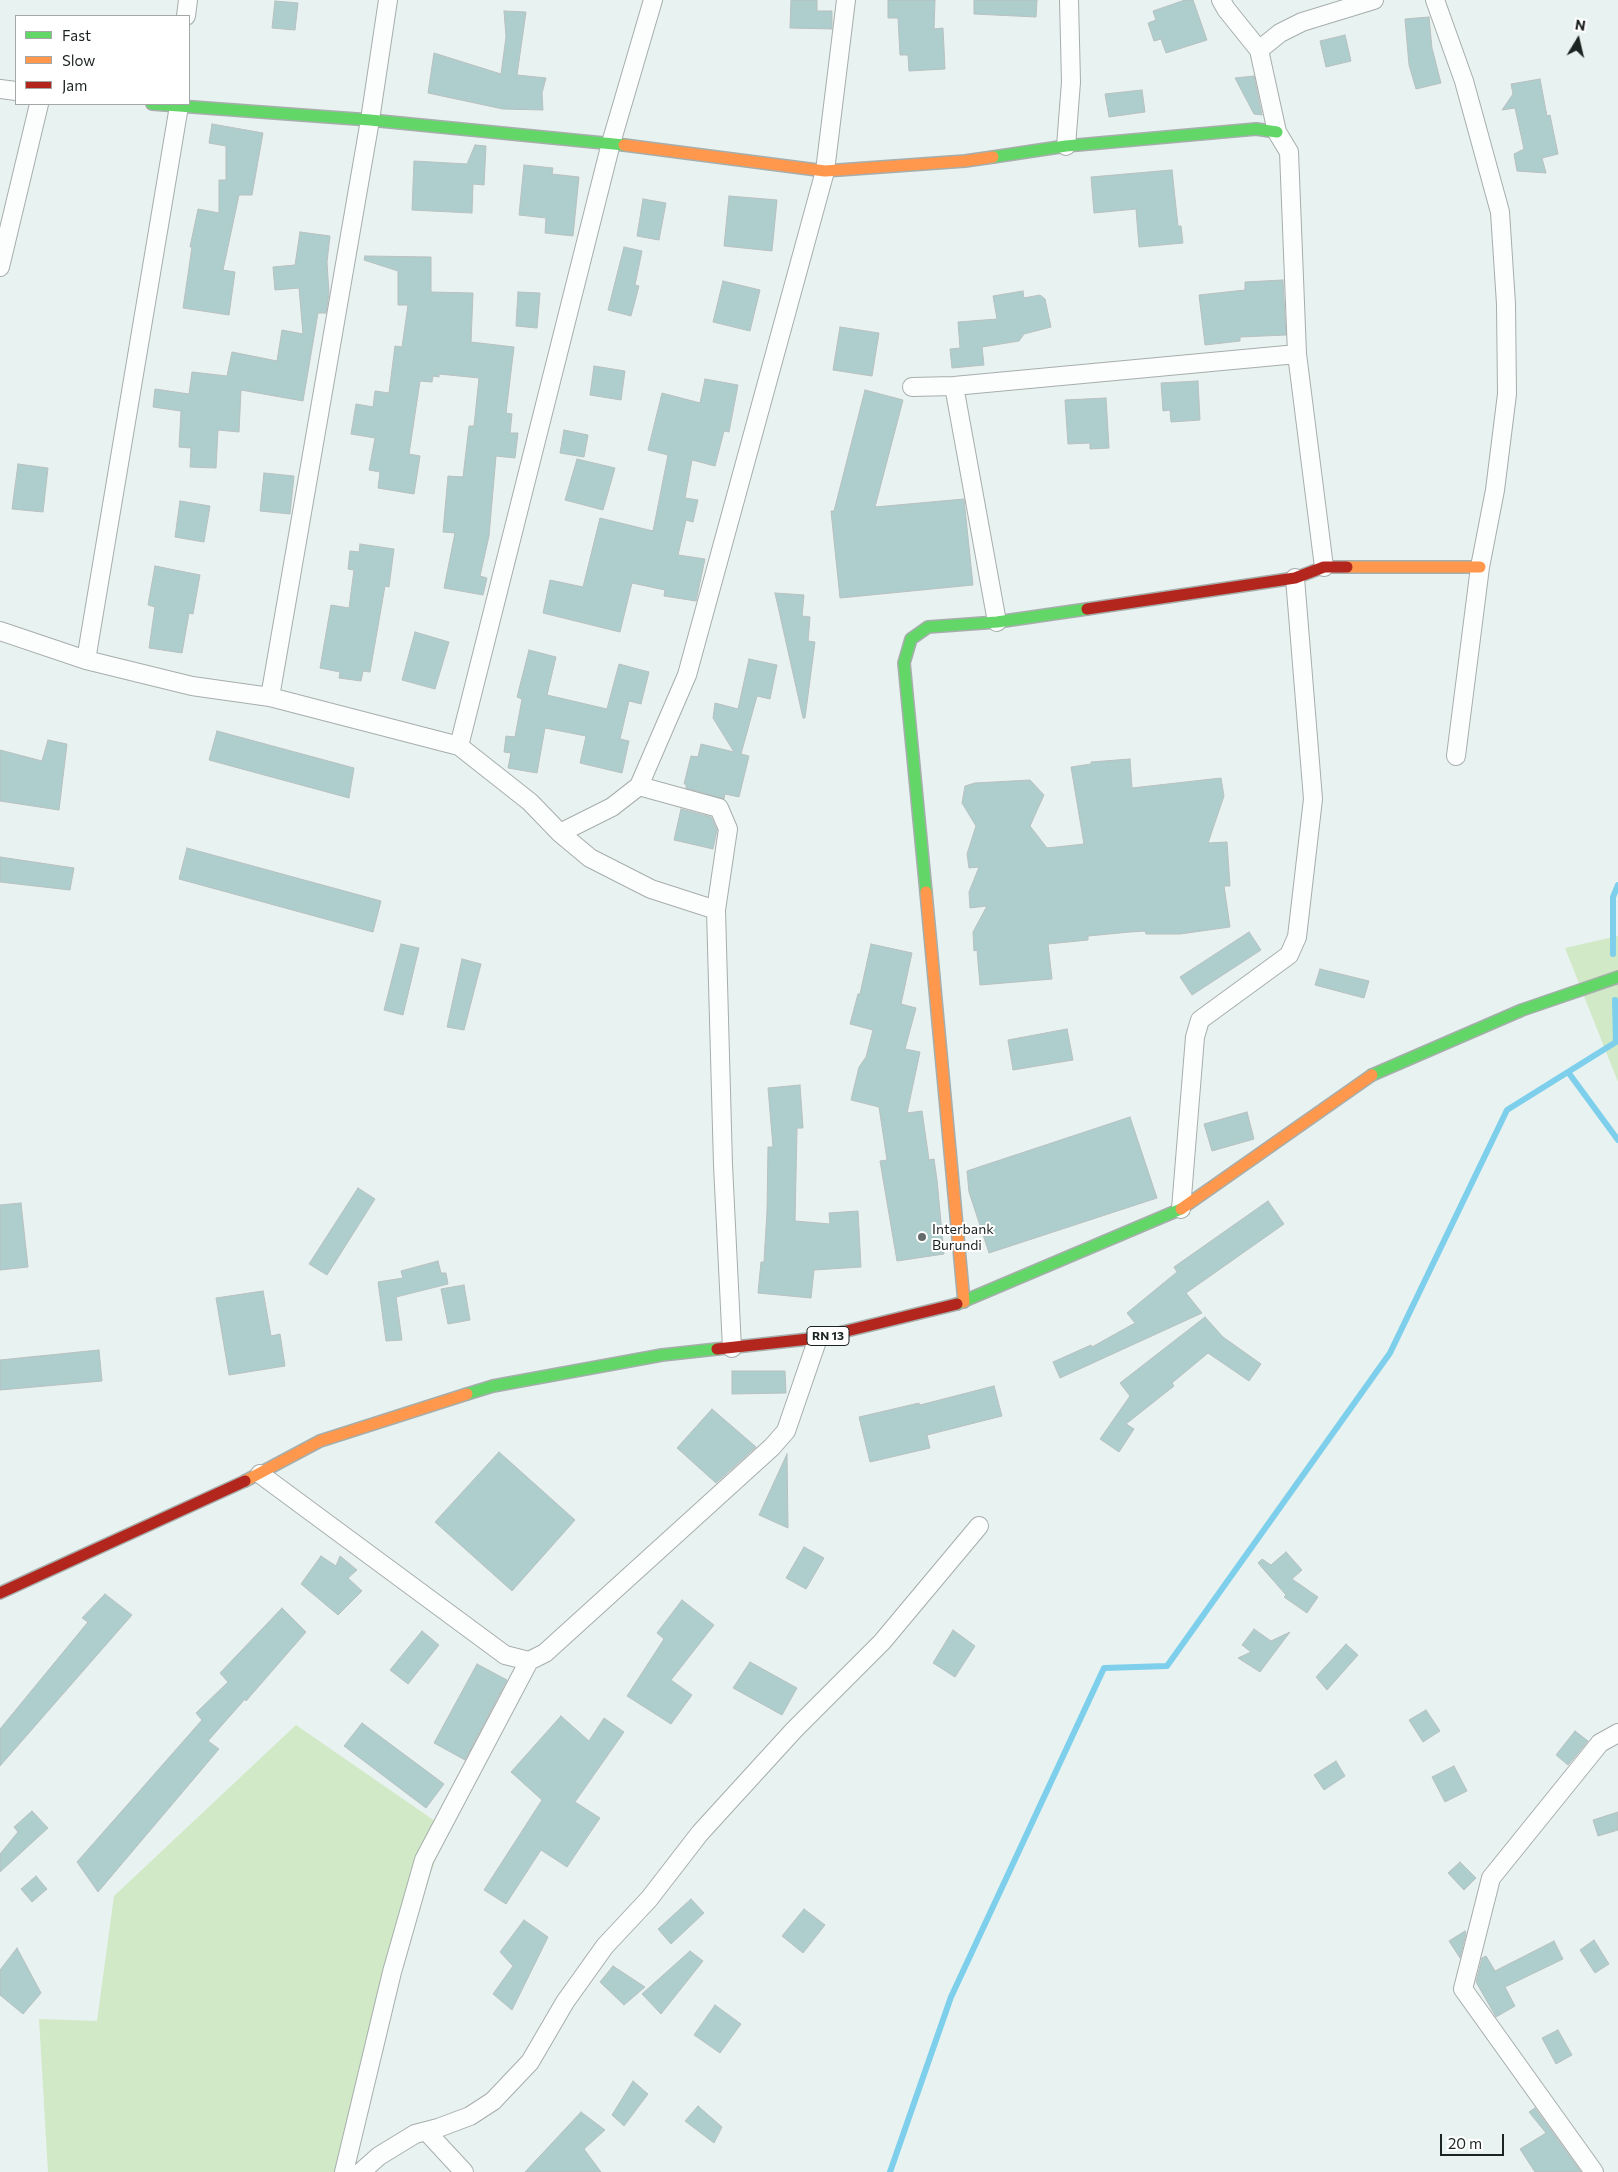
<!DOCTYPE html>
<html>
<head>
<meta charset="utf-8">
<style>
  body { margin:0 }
  #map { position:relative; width:1618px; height:2172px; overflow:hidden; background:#e8f2f0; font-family:Commissioner,sans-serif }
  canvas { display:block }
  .legend { position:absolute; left:15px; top:15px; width:175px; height:90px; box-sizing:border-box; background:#fff; border:1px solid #a4a7a7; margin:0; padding:6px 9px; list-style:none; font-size:15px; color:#1c2422 }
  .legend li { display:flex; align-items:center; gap:10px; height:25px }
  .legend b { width:25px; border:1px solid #a4a7a7 }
  .north { position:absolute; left:1553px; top:15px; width:50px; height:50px; -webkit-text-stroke:4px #fff; paint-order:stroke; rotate:9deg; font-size:14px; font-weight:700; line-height:20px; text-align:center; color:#1c2422 }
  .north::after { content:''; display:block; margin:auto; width:18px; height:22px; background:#1c2422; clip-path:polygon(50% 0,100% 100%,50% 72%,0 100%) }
  .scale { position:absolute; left:1440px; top:2134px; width:64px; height:22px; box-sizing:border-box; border:2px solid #1c2422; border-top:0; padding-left:6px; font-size:15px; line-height:18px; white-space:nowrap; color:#1c2422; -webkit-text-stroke:4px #fff; paint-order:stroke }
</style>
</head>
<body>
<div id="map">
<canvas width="1618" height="2172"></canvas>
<ul class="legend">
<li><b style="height:6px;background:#63d668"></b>Fast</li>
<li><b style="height:6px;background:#ff974d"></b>Slow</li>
<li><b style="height:6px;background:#b3261e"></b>Jam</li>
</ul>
<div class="north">N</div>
<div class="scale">20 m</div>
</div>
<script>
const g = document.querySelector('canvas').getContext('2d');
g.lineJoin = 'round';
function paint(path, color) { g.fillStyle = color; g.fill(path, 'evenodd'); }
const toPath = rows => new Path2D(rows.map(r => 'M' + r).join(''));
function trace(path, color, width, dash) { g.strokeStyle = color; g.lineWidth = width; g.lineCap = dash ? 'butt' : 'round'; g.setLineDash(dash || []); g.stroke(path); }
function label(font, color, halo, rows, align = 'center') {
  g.font = font + ' Commissioner,sans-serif'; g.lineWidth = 4; g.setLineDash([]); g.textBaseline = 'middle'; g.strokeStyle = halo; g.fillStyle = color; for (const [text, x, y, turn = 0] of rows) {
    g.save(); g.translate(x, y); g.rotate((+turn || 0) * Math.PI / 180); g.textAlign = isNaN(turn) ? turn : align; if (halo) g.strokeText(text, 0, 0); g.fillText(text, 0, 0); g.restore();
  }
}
const green = toPath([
  [1618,936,1618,1082,1565,948],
  [296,1725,445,1828,338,2172,48,2172,39,2019,97,2021,114,1896]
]);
const stream = toPath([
  [1613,954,1613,897,1618,885],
  [1568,1072,1618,1140],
  [890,2172,951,1997,1104,1668,1167,1666,1390,1353,1507,1110,1616,1042,1615,1000]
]);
const building = toPath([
  [791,0,817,0,817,11,832,11,832,29,790,28,791,0],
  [888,0,935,0,934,29,943,28,945,69,909,71,908,55,900,55,898,18,888,18,888,0],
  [974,0,1037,0,1036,17,974,14,974,0],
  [1185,0,1193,0,1207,40,1166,53,1161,39,1154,41,1148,23,1156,20,1153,11,1185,0],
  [275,1,298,3,295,30,272,28,275,1],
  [504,11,526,12,517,75,546,78,542,93,543,110,503,109,428,93,434,53,501,74,506,37,504,11],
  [1429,17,1432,48,1441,83,1416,89,1409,65,1405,19,1429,17],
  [1345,35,1351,61,1326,67,1320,41,1345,35],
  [1254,76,1262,115,1254,114,1235,78,1254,76],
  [1540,79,1547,116,1550,115,1558,154,1542,158,1546,173,1517,171,1514,154,1524,149,1515,108,1502,110,1513,94,1511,84,1540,79],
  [1142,90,1145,112,1109,117,1105,94,1142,90],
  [212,124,263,133,252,195,239,195,223,270,235,272,229,315,183,308,192,247,190,247,198,209,219,213,219,180,226,180,226,146,209,143,212,124],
  [475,145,486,146,484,185,473,184,472,213,412,210,414,161,467,164,475,145],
  [524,165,553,168,552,174,579,177,573,236,545,233,546,218,519,215,524,165],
  [1172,170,1178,226,1181,226,1183,243,1139,247,1136,209,1094,213,1091,177,1172,170],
  [729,196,777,200,772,251,724,246,729,196],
  [643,199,666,203,659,240,637,236,643,199],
  [300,232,330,236,327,262,329,293,326,313,318,313,303,401,241,390,239,432,218,430,216,468,190,467,191,448,179,447,181,411,153,407,155,389,189,394,192,372,227,376,232,352,277,361,282,330,303,334,299,288,275,290,273,267,295,265,300,232],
  [624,247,642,251,635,285,639,286,631,316,608,310,624,247],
  [365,256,431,257,431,292,473,293,471,342,514,347,506,413,512,414,510,433,518,433,515,458,496,456,489,536,480,576,487,578,483,595,444,588,455,533,443,532,448,476,463,477,469,426,474,426,479,378,439,374,439,377,433,376,432,382,420,381,409,454,420,456,414,494,378,488,380,472,369,470,375,438,351,434,356,404,373,407,375,391,389,393,395,346,402,347,408,305,398,305,398,271,364,260,365,256],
  [1283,280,1286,335,1240,337,1240,341,1205,345,1199,295,1245,290,1245,282,1283,280],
  [723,281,760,290,750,331,713,322,723,281],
  [1023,291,1024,298,1040,295,1045,299,1051,327,1024,334,1019,341,982,347,984,365,952,368,950,349,960,348,958,322,997,319,993,296,1023,291],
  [518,292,540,293,537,328,516,326,518,292],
  [840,327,879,333,872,376,833,370,840,327],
  [594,366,625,371,621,400,590,395,594,366],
  [705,379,738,385,729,432,724,431,715,466,692,460,685,498,698,500,693,522,686,520,678,555,705,559,696,601,664,596,665,590,632,583,620,632,543,613,550,580,583,587,600,518,653,531,668,455,648,450,662,393,700,403,705,379],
  [1198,381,1200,420,1171,422,1170,410,1163,411,1161,383,1198,381],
  [865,390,903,400,875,507,964,499,973,585,840,598,831,511,834,511,865,390],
  [1106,398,1109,448,1090,449,1090,443,1068,444,1065,400,1106,398],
  [564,430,588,435,584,457,560,453,564,430],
  [577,459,615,468,603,510,565,500,577,459],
  [18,464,48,468,43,512,12,509,18,464],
  [264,473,294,476,290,514,260,511,264,473],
  [180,501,210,506,204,542,175,537,180,501],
  [360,544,394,549,389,587,385,586,370,672,363,671,361,681,339,678,340,672,320,668,331,605,349,608,354,570,348,569,350,551,359,552,360,544],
  [155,566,200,575,193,614,189,613,182,653,149,648,155,607,148,605,155,566],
  [775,593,804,595,802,616,810,617,808,641,815,642,805,718,803,718,775,593],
  [415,632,449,642,435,689,402,680,415,632],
  [529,650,556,657,547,695,607,709,619,664,649,672,641,704,629,701,620,739,629,741,622,773,580,763,586,736,545,728,537,773,508,768,511,753,504,752,506,736,515,737,522,699,517,697,529,650],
  [749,659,777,665,770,699,757,696,741,754,749,756,739,797,725,794,724,799,686,788,686,784,684,784,691,756,698,757,701,744,734,752,713,718,715,703,738,709,749,659],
  [217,731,354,768,349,798,209,760,217,731],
  [48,740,67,744,59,810,0,801,0,750,42,761,48,740],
  [1130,759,1132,788,1221,778,1224,796,1208,843,1227,842,1230,886,1224,886,1230,927,1180,934,1146,934,1145,931,1130,932,1088,936,1088,940,1048,944,1052,979,980,985,977,950,974,951,973,932,987,906,970,908,969,892,979,867,969,868,967,854,976,826,962,803,965,786,975,783,1030,780,1044,795,1030,826,1047,848,1084,844,1071,767,1091,764,1091,762,1130,759],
  [681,809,711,817,717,830,713,849,674,840,681,809],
  [187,848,381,901,373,932,179,879,187,848],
  [0,857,74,868,70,890,0,882,0,857],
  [1249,932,1261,950,1192,995,1180,977,1249,932],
  [401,944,419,948,403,1015,384,1010,401,944],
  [871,944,912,953,901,1004,916,1008,905,1049,920,1052,907,1113,922,1111,929,1160,934,1159,937,1180,944,1254,897,1261,880,1161,887,1160,879,1107,851,1100,859,1067,866,1057,873,1030,850,1024,858,994,860,994,871,944],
  [462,959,481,964,464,1030,447,1027,462,959],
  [1320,969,1369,981,1364,998,1315,985,1320,969],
  [1067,1029,1073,1060,1013,1070,1008,1040,1067,1029],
  [800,1085,803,1128,797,1128,795,1221,830,1224,829,1213,858,1211,861,1267,814,1270,811,1298,758,1293,761,1262,764,1262,767,1211,768,1147,773,1147,768,1088,800,1085],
  [1247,1112,1254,1139,1212,1151,1204,1124,1247,1112],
  [1130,1117,1157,1198,989,1253,969,1192,967,1171,1130,1117],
  [358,1188,375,1199,327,1275,309,1264,358,1188],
  [1268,1201,1284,1224,1186,1293,1202,1313,1060,1378,1053,1362,1091,1345,1092,1347,1135,1323,1127,1313,1177,1272,1174,1267,1268,1201],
  [21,1203,28,1267,0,1270,0,1205,21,1203],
  [438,1261,441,1273,446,1273,448,1284,396,1297,402,1340,386,1341,378,1282,403,1278,401,1271,438,1261],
  [464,1285,470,1320,448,1324,441,1289,464,1285],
  [263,1291,271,1336,280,1334,285,1366,229,1375,216,1298,263,1291],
  [1205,1317,1223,1337,1261,1364,1249,1381,1208,1353,1172,1383,1174,1386,1126,1424,1134,1429,1119,1452,1100,1439,1130,1396,1120,1383,1205,1317],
  [99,1350,102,1381,0,1390,0,1360,99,1350],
  [732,1371,785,1371,786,1393,732,1394,732,1371],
  [994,1386,1002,1416,927,1435,930,1448,870,1462,859,1417,919,1403,920,1405,994,1386],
  [712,1409,756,1447,716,1483,677,1448,712,1409],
  [499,1452,575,1520,512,1591,435,1522,499,1452],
  [787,1454,788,1528,759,1515,787,1454],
  [804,1547,824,1558,806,1589,786,1578,804,1547],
  [1286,1552,1302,1570,1292,1579,1318,1597,1307,1613,1284,1597,1286,1595,1258,1563,1262,1559,1271,1565,1286,1552],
  [321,1556,336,1566,340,1556,357,1570,348,1578,362,1591,338,1615,301,1584,321,1556],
  [105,1594,132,1615,0,1766,0,1729,88,1622,82,1618,105,1594],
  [682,1600,714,1625,671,1680,692,1695,671,1724,627,1696,664,1639,657,1633,682,1600],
  [282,1608,306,1632,246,1701,245,1699,208,1741,219,1749,98,1892,77,1862,202,1720,196,1713,228,1682,220,1673,282,1608],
  [1254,1629,1271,1641,1290,1632,1260,1672,1238,1658,1251,1652,1242,1645,1254,1629],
  [953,1630,975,1646,955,1677,933,1663,953,1630],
  [422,1631,439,1645,408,1684,390,1670,422,1631],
  [1346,1644,1358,1655,1327,1690,1316,1677,1346,1644],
  [750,1662,797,1688,782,1715,733,1688,750,1662],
  [477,1664,507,1680,465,1760,434,1743,477,1664],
  [1426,1710,1440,1731,1423,1742,1409,1720,1426,1710],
  [561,1716,589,1741,604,1718,624,1732,575,1802,600,1818,567,1867,541,1850,506,1904,484,1890,542,1800,511,1772,561,1716],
  [362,1723,444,1784,426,1808,344,1746,362,1723],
  [1575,1731,1588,1741,1568,1765,1556,1755,1575,1731],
  [1336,1761,1345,1776,1324,1790,1314,1775,1336,1761],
  [1454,1766,1467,1791,1445,1802,1432,1777,1454,1766],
  [32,1811,48,1828,0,1872,0,1854,18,1832,14,1827,32,1811],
  [1618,1812,1618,1830,1598,1836,1593,1820,1618,1812],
  [1460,1862,1476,1878,1464,1890,1448,1873,1460,1862],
  [36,1876,47,1889,32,1902,21,1889,36,1876],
  [691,1899,704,1913,671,1944,658,1929,691,1899],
  [804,1909,825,1925,803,1953,782,1936,804,1909],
  [524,1920,548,1937,512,2010,493,1994,513,1966,500,1952,524,1920],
  [1465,1931,1466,1933,1460,1958,1449,1941,1465,1931],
  [1594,1940,1609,1964,1595,1973,1580,1950,1594,1940],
  [1554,1941,1563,1959,1505,1987,1515,2006,1496,2017,1476,1982,1482,1958,1486,1956,1495,1971,1554,1941],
  [17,1948,41,1993,23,2014,0,1995,0,1970,17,1948],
  [690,1951,703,1961,661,2014,642,1994,690,1951],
  [613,1966,645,1987,624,2005,600,1982,613,1966],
  [715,2005,741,2024,720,2053,694,2035,715,2005],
  [1558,2030,1572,2055,1556,2064,1542,2038,1558,2030],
  [633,2081,648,2094,624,2126,612,2115,633,2081],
  [698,2106,722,2127,714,2143,685,2121,698,2106],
  [1535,2108,1581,2172,1535,2172,1520,2149,1546,2133,1529,2112,1535,2108],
  [581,2112,605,2130,584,2149,601,2172,525,2172,581,2112]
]);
const street = toPath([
  [1221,0,1226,9,1259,50],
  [1435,0,1464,81,1500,212,1506,304,1507,394,1495,490,1480,567,1456,756],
  [186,16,188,0],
  [0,89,16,91],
  [1066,146,1071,82,1069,0],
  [0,267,39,104],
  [954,386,997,622],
  [912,387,954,386,1297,354],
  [1324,567,1297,354,1289,152,1277,132,1259,50,1280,33,1302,22,1374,0],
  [0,631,86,660,192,686,270,697,459,746,530,802,560,833,590,858,651,889,716,910],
  [86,660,179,106],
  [270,697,370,120,388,0],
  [459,746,611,143,653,0],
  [639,786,719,808,728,829,716,910,723,1165,732,1348],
  [560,833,612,807,639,786,687,675,825,171,846,0],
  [1181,1209,1195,1037,1200,1020,1289,955,1297,937,1313,799,1295,578],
  [260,1474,505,1655,529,1661],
  [426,2131,464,2172],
  [344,2172,392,1972,424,1860,529,1661,545,1653,772,1447,786,1431,818,1338],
  [361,2172,379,2156,415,2134,438,2128,470,2116,493,2101,530,2062,565,2002,605,1946,649,1899,700,1833,794,1730,882,1642,979,1526],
  [1594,2172,1463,1989,1491,1878,1600,1743,1618,1733]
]);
const fast = toPath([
  [152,104,370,120,624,145],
  [993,157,1066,146,1256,129,1277,132],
  [926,892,904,663,911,639,928,627,997,622,1087,609],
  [1372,1075,1522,1010,1618,977],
  [957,1304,1181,1209],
  [467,1394,493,1386,662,1355,717,1349]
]);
const slow = toPath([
  [624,145,825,171,965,161,993,157],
  [1347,567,1480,567],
  [926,892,964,1302],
  [1181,1209,1372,1075],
  [245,1481,320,1441,467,1394]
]);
const jam = toPath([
  [1087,609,1295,578,1324,567,1347,567],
  [717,1349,818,1338,957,1304],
  [0,1593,245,1481]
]);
const markers = [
  [922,1237,5,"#636c6a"]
];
const shields = [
  [828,1336,42]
];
const shieldNames = [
  ["RN 13",828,1336]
];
const poiNames = [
  ["Interbank",932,1229],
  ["Burundi",932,1245]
];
paint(green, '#d1e9c6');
trace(stream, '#7dcfeb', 6);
paint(building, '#aecdcd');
trace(building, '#b8c0c0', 1);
trace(street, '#a6aeac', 20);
trace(fast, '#a6aeac', 14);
trace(slow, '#a6aeac', 14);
trace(jam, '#a6aeac', 14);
trace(street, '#fcfdfd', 18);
trace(fast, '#63d668', 11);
trace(slow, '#ff974d', 11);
trace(jam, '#b3261e', 11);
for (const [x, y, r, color] of markers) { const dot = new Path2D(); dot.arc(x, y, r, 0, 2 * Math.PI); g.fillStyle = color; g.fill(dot); trace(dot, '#fff', 2); }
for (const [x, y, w] of shields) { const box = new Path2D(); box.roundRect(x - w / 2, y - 9.5, w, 19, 4); g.fillStyle = '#fff'; g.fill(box); trace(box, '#1c2422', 1); }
label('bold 12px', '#1c2422', null, shieldNames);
label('14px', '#1c2422', '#fff', poiNames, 'left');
</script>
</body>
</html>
